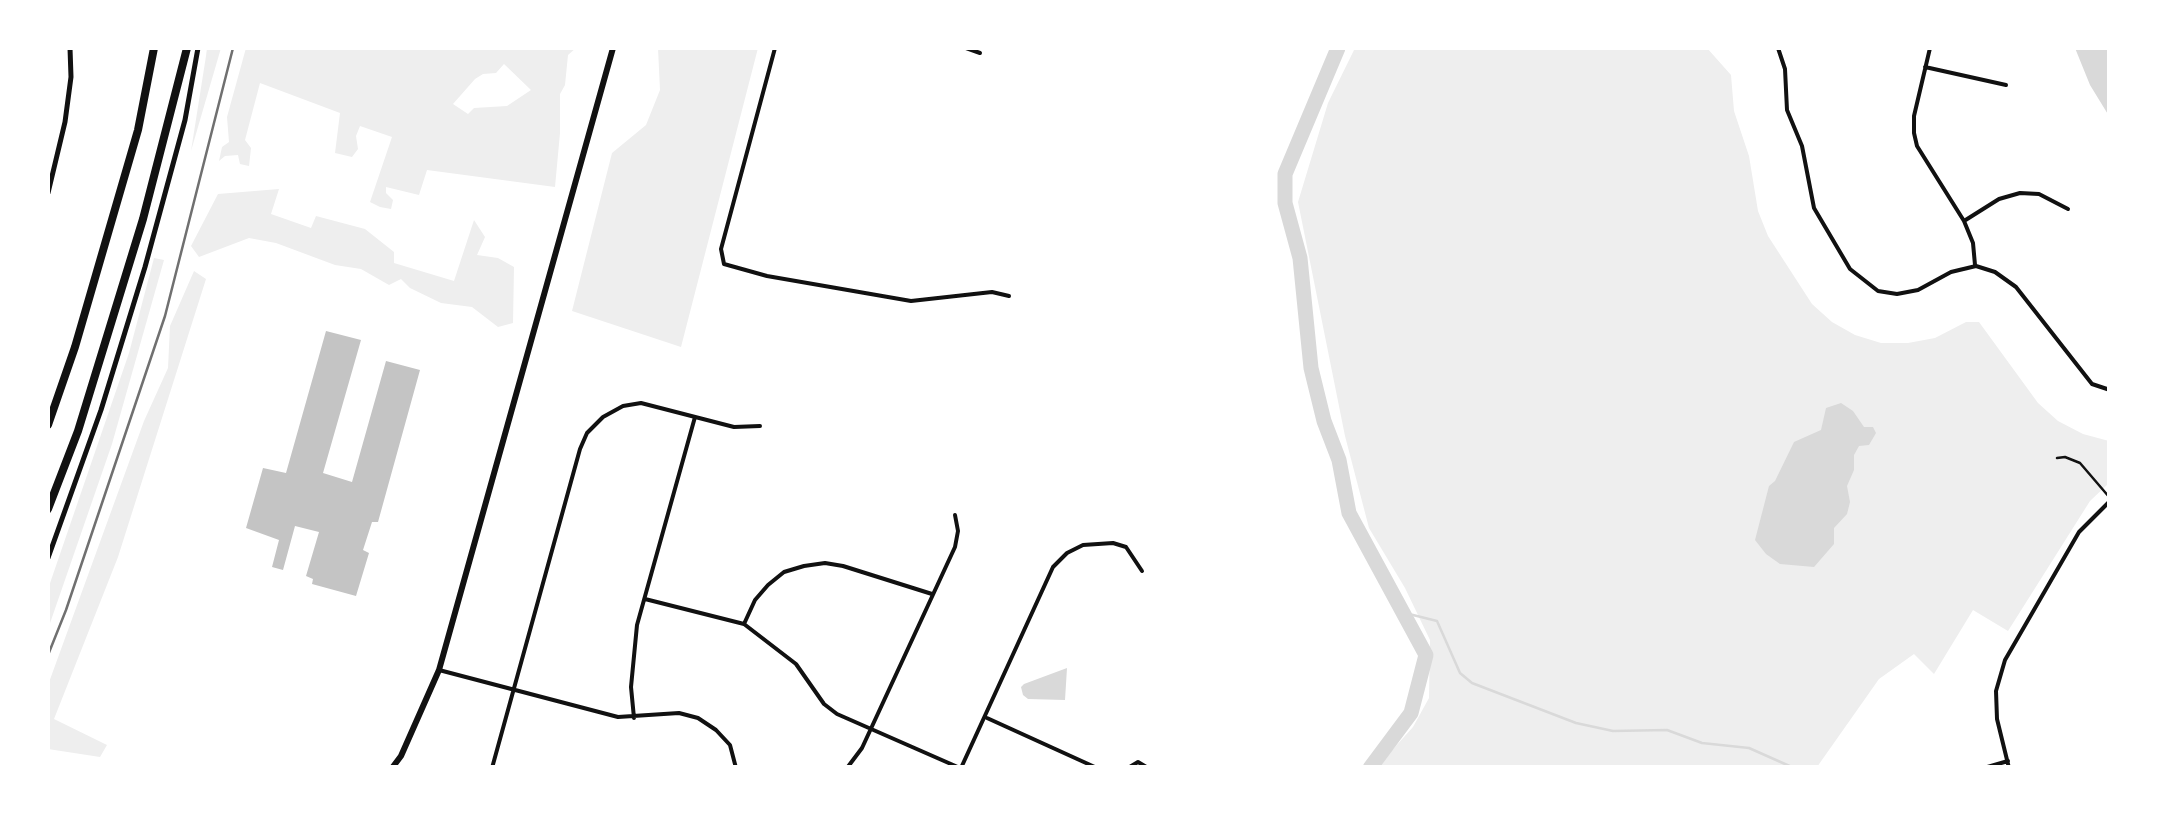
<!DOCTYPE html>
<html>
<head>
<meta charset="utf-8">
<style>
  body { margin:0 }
  #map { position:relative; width:2157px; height:815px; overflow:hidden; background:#fff; font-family:"Alegreya Sans",sans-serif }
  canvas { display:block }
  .frame { position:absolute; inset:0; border:50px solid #fff; pointer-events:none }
</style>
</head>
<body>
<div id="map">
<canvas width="2157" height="815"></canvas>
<div class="frame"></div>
</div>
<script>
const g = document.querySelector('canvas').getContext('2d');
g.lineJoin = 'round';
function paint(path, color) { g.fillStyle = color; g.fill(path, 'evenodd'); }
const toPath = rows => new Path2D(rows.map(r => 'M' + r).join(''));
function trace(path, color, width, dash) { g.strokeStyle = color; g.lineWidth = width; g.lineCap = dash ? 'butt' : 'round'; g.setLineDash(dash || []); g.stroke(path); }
const green = toPath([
  [207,48,221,48,191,151,206,56],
  [246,48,576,48,568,55,565,85,560,94,560,133,555,187,427,170,419,195,386,187,386,193,393,200,391,209,380,207,370,202,392,137,360,126,356,136,358,149,352,157,335,153,340,113,260,83,245,140,251,148,249,166,240,164,238,155,225,156,219,161,222,147,229,142,227,117],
  [504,64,531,90,507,106,474,108,468,114,453,104,475,79,483,74,496,73],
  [658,48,758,48,681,347,572,311,612,153,646,125,660,90],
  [1355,48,1707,48,1731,75,1734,111,1749,156,1758,211,1768,236,1812,304,1832,322,1855,335,1881,343,1908,343,1935,338,1966,322,1979,322,2038,403,2058,421,2083,434,2109,441,2109,483,2090,501,2008,631,1973,610,1934,674,1914,654,1879,679,1817,767,1377,767,1413,727,1429,698,1430,640,1405,588,1369,528,1345,436,1298,202,1328,103],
  [279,189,271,214,311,228,316,216,365,229,394,252,394,263,454,281,474,220,485,237,477,255,498,258,514,267,513,323,498,327,472,307,441,303,410,288,401,279,389,285,361,269,335,265,276,243,249,238,199,257,191,246,218,194],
  [154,258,164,260,112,444,48,629,48,589,129,353],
  [194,271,206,279,118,557,54,719,107,745,100,757,48,749,48,685,144,421,168,368,170,326]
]);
const water = toPath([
  [2075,48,2109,48,2109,116,2090,85],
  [1841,403,1853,411,1864,427,1873,427,1876,433,1869,445,1859,446,1854,455,1854,470,1847,486,1850,502,1847,514,1834,528,1834,544,1814,567,1780,564,1766,554,1755,540,1769,486,1775,481,1794,442,1821,430,1826,408],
  [1067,668,1065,700,1028,699,1023,695,1021,687,1024,684]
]);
const stream = toPath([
  [1401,612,1437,621,1460,673,1472,683,1576,723,1613,731,1667,730,1702,743,1749,748,1794,768]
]);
const river = toPath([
  [1338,48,1285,174,1285,203,1300,258,1311,368,1324,421,1339,460,1349,513,1426,655,1411,713,1370,768]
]);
const building = toPath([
  [326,331,361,340,323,473,352,482,386,361,420,370,378,522,372,522,363,550,369,553,356,596,312,584,313,579,306,576,319,532,295,526,283,570,272,567,279,540,246,528,263,468,286,473]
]);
const service = toPath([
  [2057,458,2065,457,2080,463,2110,498]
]);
const minor = toPath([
  [775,48,721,249,724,264,767,276,911,301,992,292,1009,296],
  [966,48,980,53],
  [1778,48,1785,69,1787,110,1802,146,1814,208,1850,269,1878,291,1897,294,1918,290,1951,272,1976,266,1995,272,2016,287,2092,384,2110,390],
  [1930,48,1914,116,1914,133,1917,146,1964,221,1973,243,1975,265],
  [1925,67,2006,85],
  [1964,221,1999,199,2020,193,2039,194,2068,209],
  [645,599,744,624,796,664,824,704,837,714,960,768],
  [744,624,755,600,768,585,784,572,804,566,825,563,843,566,932,594],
  [439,670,618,717,679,713,698,718,716,730,730,745,736,768],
  [634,718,631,687,637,625,695,417],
  [987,718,1097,768],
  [492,768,580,449,587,433,603,417,623,406,641,403,734,427,760,426],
  [847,768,862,748,955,547,958,531,955,515],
  [961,768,1053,567,1067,553,1083,545,1113,543,1126,547,1142,571],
  [1128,768,1138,762,1148,768],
  [1984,768,2008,761],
  [2009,768,1997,719,1996,691,2005,660,2079,532,2110,501]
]);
const tertiary = toPath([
  [48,193,65,122,71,77,70,48],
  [48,558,101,410,145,267,185,120,198,48]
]);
const secondary = toPath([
  [392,768,401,756,439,670,613,48]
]);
const motorway = toPath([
  [48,425,75,347,138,130,154,48],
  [48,509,78,431,143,219,187,48]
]);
const rail = toPath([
  [48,655,66,610,165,316,233,48]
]);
paint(green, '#eee');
paint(water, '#d9d9d9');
trace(stream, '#d9d9d9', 2.5);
trace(river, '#d9d9d9', 15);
paint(building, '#c4c4c4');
trace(service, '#111', 2.5);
trace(minor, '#111', 4);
trace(tertiary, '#111', 5);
trace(secondary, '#111', 6);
trace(motorway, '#111', 8);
trace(rail, '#707070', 2.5);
</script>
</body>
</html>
